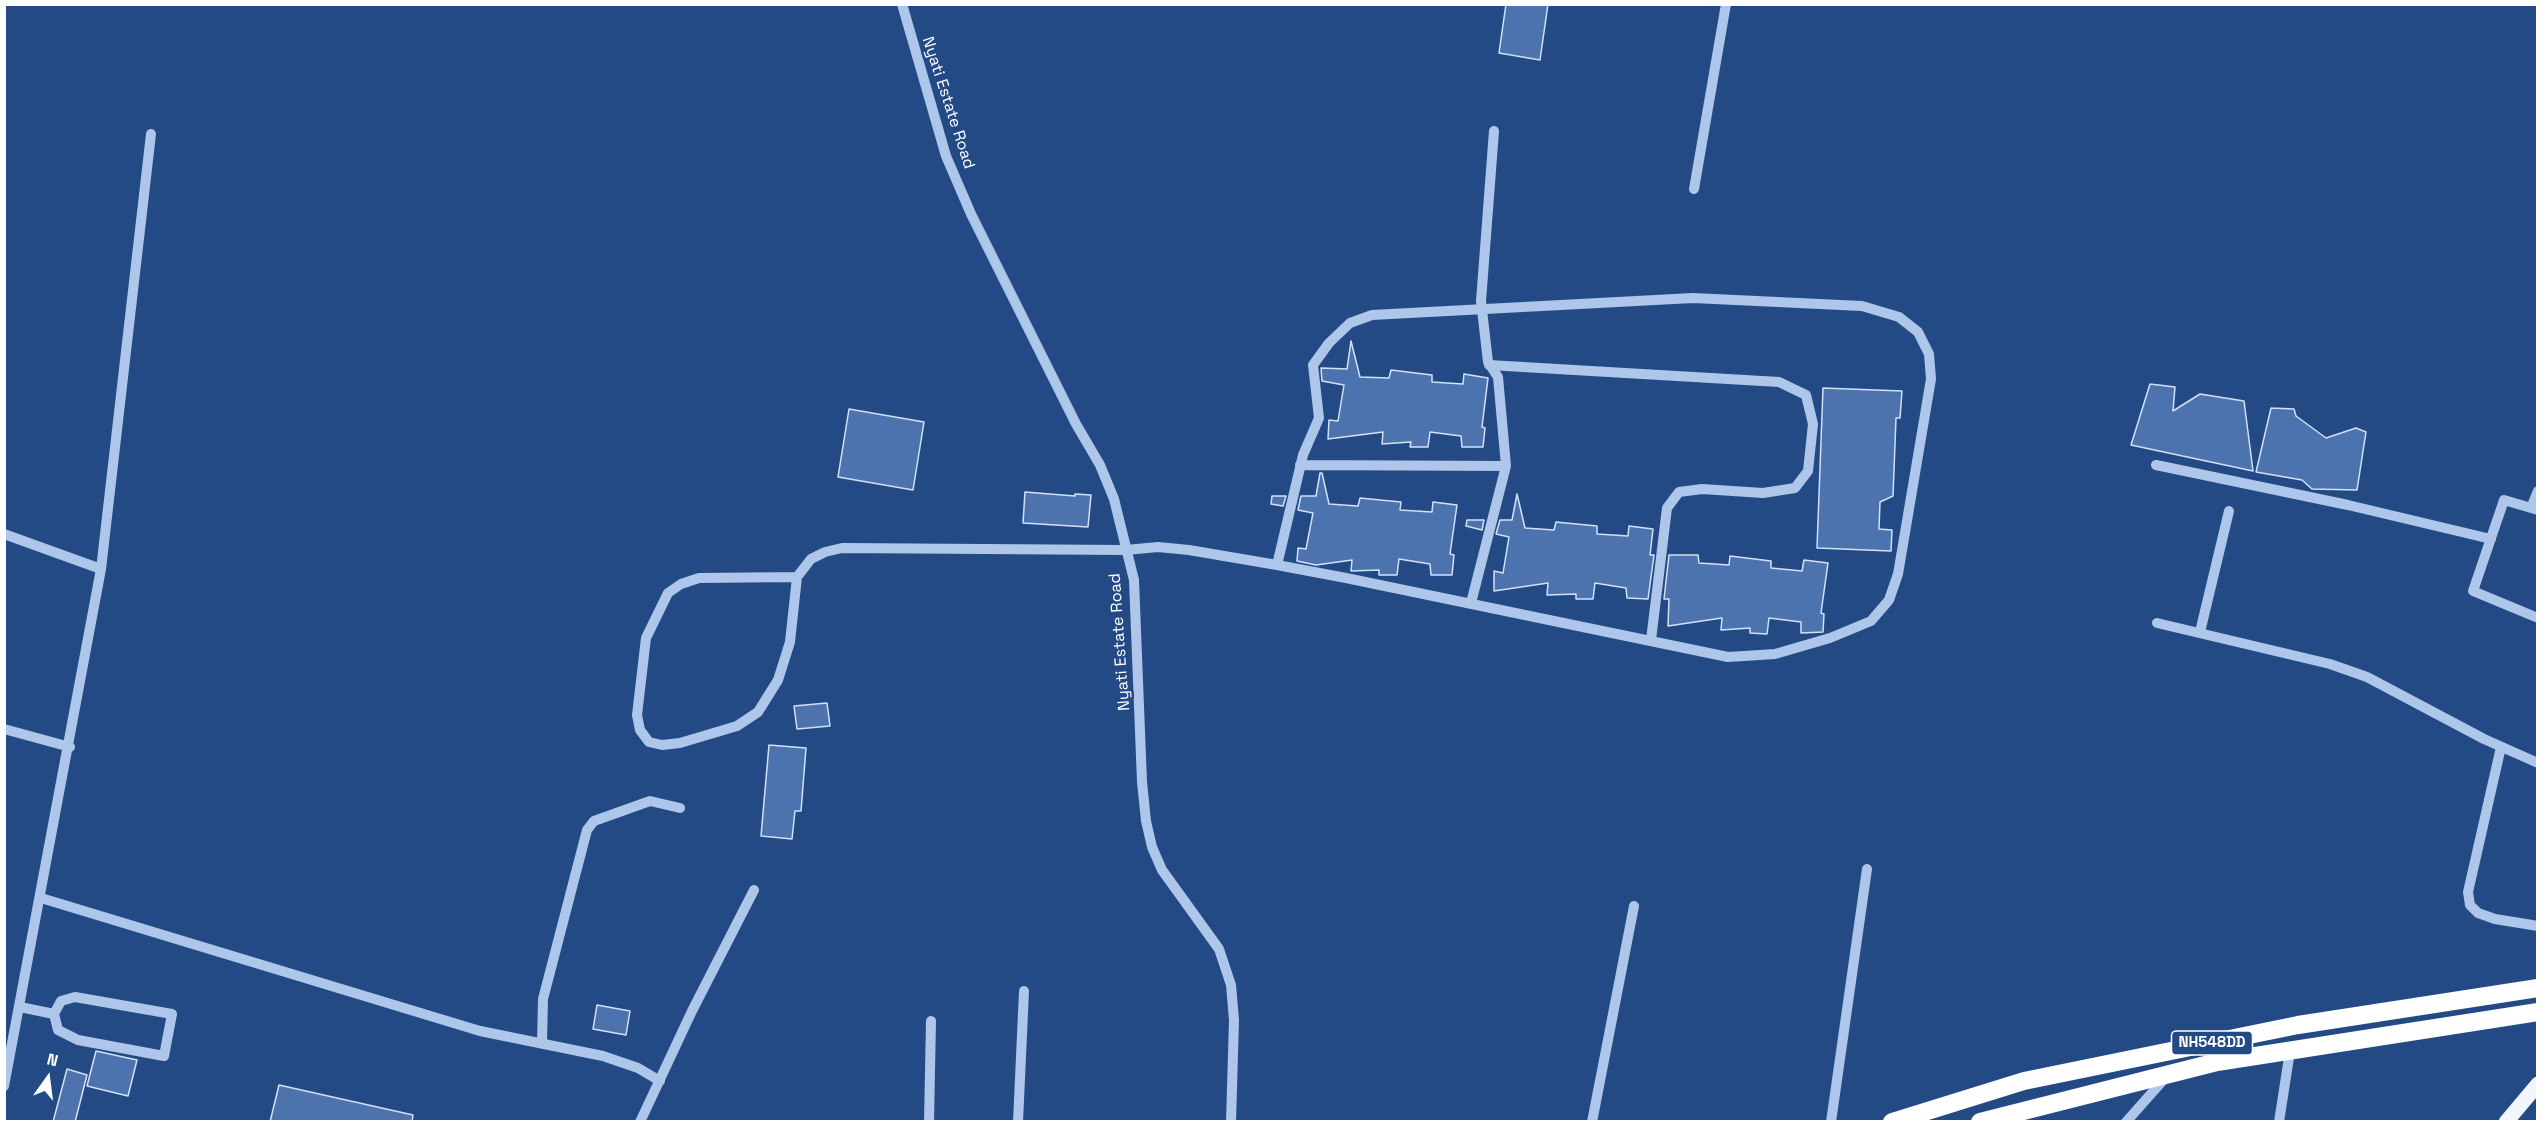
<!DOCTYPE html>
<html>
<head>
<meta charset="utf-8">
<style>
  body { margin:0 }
  #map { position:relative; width:2542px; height:1126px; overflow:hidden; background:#244a86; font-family:"Space Grotesk",sans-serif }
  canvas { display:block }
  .frame { position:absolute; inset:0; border:6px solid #fff; pointer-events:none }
  .north { position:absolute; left:18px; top:1048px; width:60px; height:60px; -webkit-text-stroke:4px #244a86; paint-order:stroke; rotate:14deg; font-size:16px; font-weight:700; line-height:24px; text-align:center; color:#fff }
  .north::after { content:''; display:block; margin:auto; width:21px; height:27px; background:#fff; clip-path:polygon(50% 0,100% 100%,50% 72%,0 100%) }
</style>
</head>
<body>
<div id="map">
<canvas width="2542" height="1126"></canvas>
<div class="frame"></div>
<div class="north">N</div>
</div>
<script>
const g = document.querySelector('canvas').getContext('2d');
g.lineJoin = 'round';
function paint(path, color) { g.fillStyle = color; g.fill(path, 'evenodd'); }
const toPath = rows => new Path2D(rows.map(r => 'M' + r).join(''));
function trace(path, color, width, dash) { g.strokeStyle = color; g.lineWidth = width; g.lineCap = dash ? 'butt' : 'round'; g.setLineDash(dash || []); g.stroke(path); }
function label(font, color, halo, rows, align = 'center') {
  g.font = font + ' "Space Grotesk",sans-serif'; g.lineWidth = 5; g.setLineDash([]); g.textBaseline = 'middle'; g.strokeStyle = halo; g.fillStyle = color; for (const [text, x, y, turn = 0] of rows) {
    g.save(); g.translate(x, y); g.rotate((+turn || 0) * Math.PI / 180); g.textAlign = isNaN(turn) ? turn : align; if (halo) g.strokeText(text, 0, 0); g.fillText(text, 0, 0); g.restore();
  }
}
const building = toPath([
  [1506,4,1548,4,1540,60,1499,53,1506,4],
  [1351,341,1360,377,1389,378,1391,370,1432,375,1432,382,1463,384,1464,374,1488,378,1482,427,1485,428,1483,447,1462,447,1461,436,1430,432,1428,447,1410,447,1411,442,1382,444,1383,432,1328,439,1329,420,1338,421,1344,385,1322,381,1321,368,1347,369,1351,341],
  [2150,384,2175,387,2173,411,2200,394,2244,401,2253,471,2131,445,2150,384],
  [1823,388,1902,391,1900,418,1896,418,1893,496,1880,502,1879,529,1892,530,1891,551,1817,548,1823,388],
  [2271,408,2294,409,2296,416,2326,438,2356,428,2366,432,2357,490,2312,489,2302,480,2256,472,2271,408],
  [849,409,924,422,913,490,838,477,849,409],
  [1320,473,1322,473,1329,504,1358,506,1360,498,1401,502,1400,510,1432,512,1433,502,1457,505,1450,554,1454,555,1452,575,1431,575,1430,564,1399,559,1397,575,1379,575,1379,570,1351,571,1352,560,1316,565,1297,561,1298,548,1306,549,1313,513,1298,510,1301,496,1316,496,1320,473],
  [1025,492,1075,496,1075,494,1091,495,1088,527,1023,523,1025,492],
  [1517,494,1525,528,1554,530,1556,522,1597,526,1597,534,1628,536,1629,526,1653,529,1650,555,1654,555,1648,599,1627,598,1626,588,1595,583,1593,599,1576,599,1576,594,1547,595,1548,583,1494,591,1494,571,1503,573,1509,537,1496,534,1500,520,1512,520,1517,494],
  [1272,496,1286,496,1283,506,1271,504,1272,496],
  [1467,520,1484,520,1482,530,1466,526,1467,520],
  [1669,555,1698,555,1699,563,1729,565,1730,556,1771,561,1771,568,1802,571,1804,560,1828,563,1821,613,1824,614,1823,632,1801,633,1801,622,1769,618,1767,634,1750,633,1750,628,1721,630,1722,618,1668,626,1669,599,1664,599,1669,555],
  [827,703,830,726,797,729,794,706,827,703],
  [769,745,806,748,801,811,795,811,792,839,761,836,769,745],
  [597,1005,630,1011,626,1035,593,1029,597,1005],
  [96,1051,137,1060,128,1096,87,1086,96,1051],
  [67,1069,87,1075,75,1122,53,1122,67,1069],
  [279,1085,413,1115,412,1122,270,1122,279,1085]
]);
const minor = toPath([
  [902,4,946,156,971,214,1076,424,1100,465,1114,499,1134,580,1142,782,1146,821,1152,847,1162,870,1219,949,1231,985,1234,1020,1231,1122],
  [1694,189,1726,4],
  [1489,365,1779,382,1806,395,1813,424,1808,471,1795,488,1763,493,1702,489,1679,492,1667,508,1651,640],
  [1300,465,1506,466],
  [2156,465,2348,505,2491,539],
  [2531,508,2538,491],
  [2538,510,2504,500,2473,591,2538,618],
  [4,534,101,569,4,1086],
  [101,569,151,134],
  [797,577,699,578,681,584,668,593,646,638,637,715,640,730,649,742,662,745,680,743,737,726,758,712,778,680,790,642,797,577,811,559,825,552,842,548,1126,550,1158,547,1189,550,1277,565,1346,578,1728,657,1775,654,1830,638,1871,621,1889,600,1898,574,1931,379,1929,354,1918,332,1899,317,1862,306,1693,298,1372,315,1350,323,1329,343,1313,365,1319,418,1303,455,1277,565],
  [1471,603,1506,466,1498,377,1488,362,1481,301,1494,131],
  [2157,623,2330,664,2367,677,2484,739,2538,763],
  [2200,632,2229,511],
  [4,729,70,747],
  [2501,747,2468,892,2470,905,2478,913,2495,919,2538,926],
  [41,898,480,1031,603,1056,638,1068,660,1081],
  [20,1007,54,1014,61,1001,75,997,172,1014,164,1056,78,1040,58,1030,54,1014],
  [542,1043,543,999,587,830,594,821,650,801,680,808],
  [640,1122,692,1011,754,890],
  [929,1122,931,1021],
  [1018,1122,1024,991],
  [1592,1122,1634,906],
  [1831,1122,1867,869],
  [2126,1122,2166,1077],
  [2279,1122,2290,1051]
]);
const major = toPath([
  [2506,1122,2538,1084]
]);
const highway = toPath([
  [1892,1122,2024,1081,2298,1025,2538,988],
  [1980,1122,2217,1062,2538,1012]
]);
const shields = [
  [2212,1043,81]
];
const shieldNames = [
  ["NH548DD",2212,1043]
];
const streetNames = [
  ["Nyati Estate Road",948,103,72],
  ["Nyati Estate Road",1120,642,-94]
];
paint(building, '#4c73ae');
trace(building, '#d2e1f7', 1.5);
trace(minor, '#aec6e9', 10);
trace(major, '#f1f5fe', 15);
trace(highway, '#fff', 18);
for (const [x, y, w] of shields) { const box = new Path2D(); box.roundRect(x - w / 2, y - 12, w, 24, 4.5); g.fillStyle = '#244a86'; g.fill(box); trace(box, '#fff', 1.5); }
label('bold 15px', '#fff', null, shieldNames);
label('16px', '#fff', '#244a86', streetNames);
</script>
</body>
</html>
